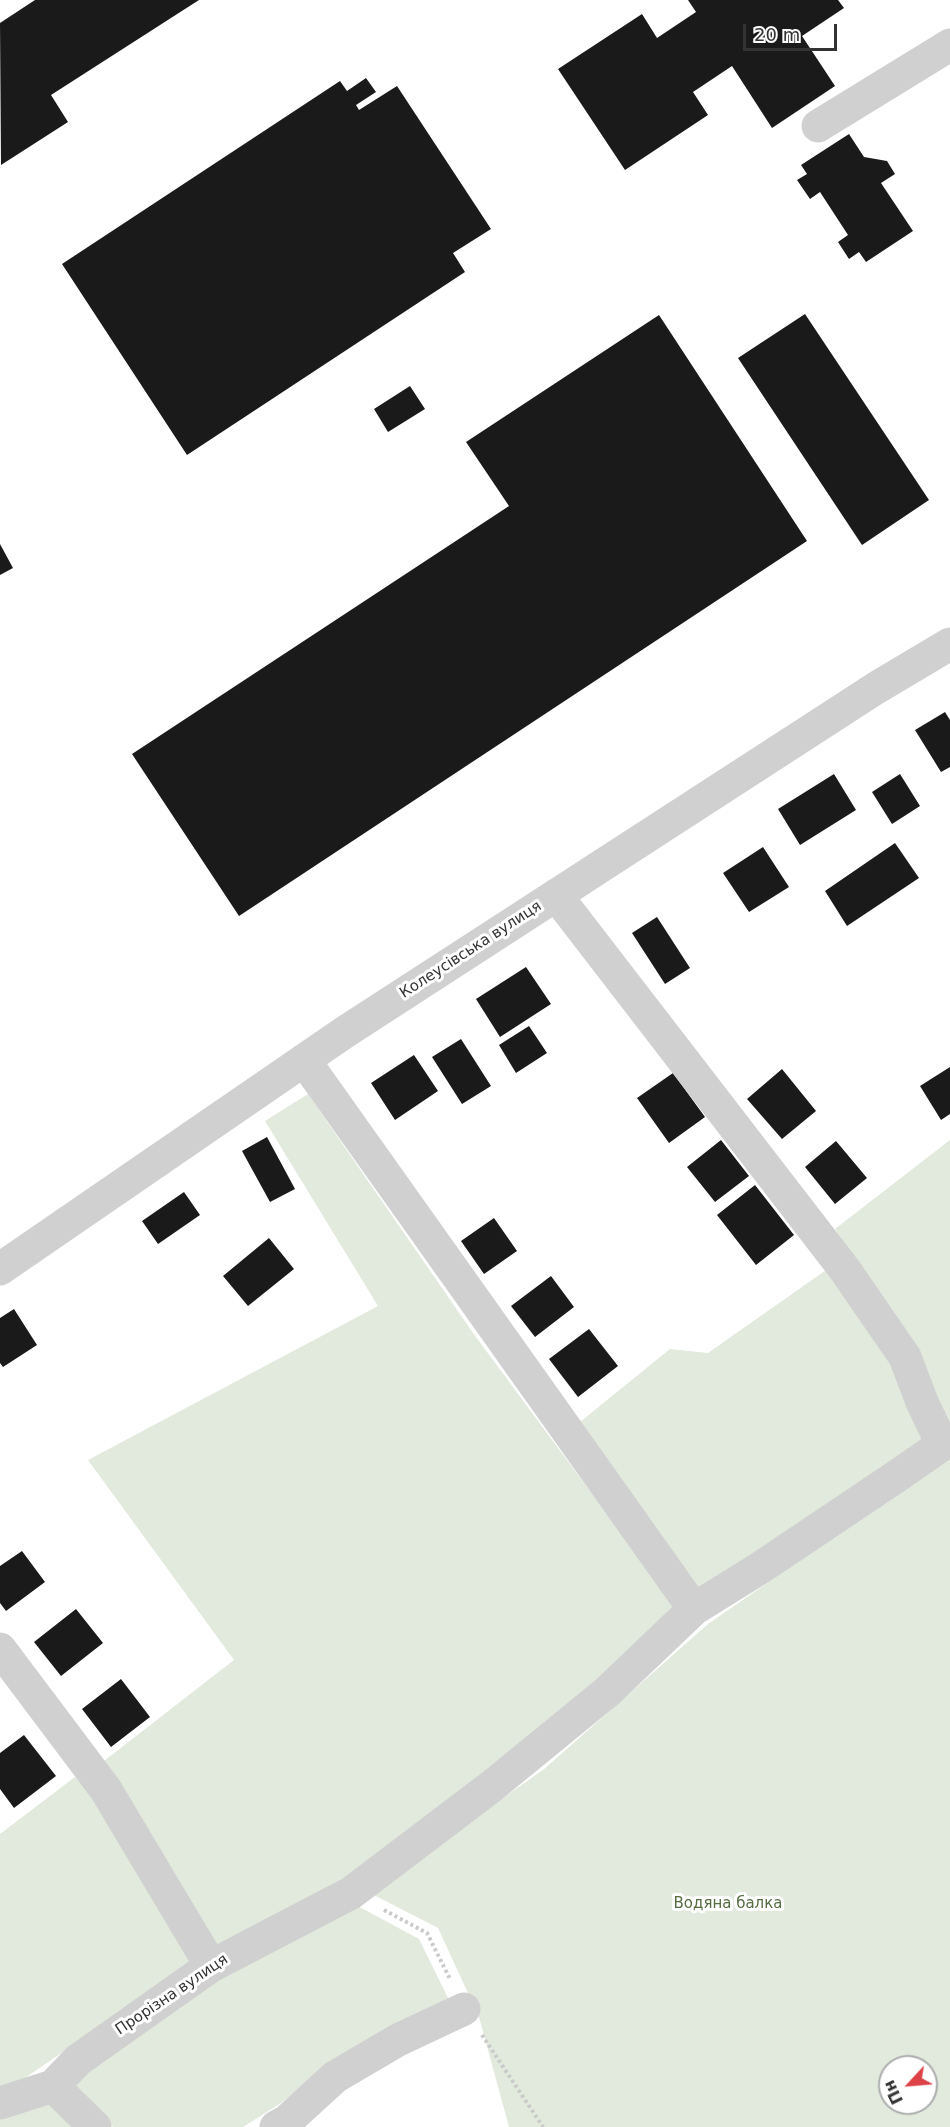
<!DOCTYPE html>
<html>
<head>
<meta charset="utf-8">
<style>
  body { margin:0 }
  #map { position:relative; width:950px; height:2127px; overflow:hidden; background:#fff; font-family:"DejaVu Sans",sans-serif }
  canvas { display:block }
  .north { position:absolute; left:878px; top:2055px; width:60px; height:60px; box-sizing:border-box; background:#fff; border:2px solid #adadad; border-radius:50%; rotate:244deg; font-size:16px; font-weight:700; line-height:24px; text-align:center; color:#333 }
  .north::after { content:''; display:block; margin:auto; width:21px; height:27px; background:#dd4248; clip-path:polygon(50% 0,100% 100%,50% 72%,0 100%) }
  .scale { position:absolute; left:743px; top:24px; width:94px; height:27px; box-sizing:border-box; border:3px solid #333; border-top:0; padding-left:8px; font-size:18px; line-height:21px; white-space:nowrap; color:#333; -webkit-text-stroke:4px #fff; paint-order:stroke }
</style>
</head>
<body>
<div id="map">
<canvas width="950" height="2127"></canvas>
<div class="north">Пн</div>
<div class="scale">20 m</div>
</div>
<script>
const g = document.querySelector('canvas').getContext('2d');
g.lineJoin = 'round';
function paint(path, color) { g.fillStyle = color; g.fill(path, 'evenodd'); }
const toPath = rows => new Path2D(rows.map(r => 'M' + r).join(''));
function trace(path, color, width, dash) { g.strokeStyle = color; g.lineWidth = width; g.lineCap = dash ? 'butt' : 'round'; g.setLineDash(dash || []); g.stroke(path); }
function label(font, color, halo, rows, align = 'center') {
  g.font = font + ' "DejaVu Sans",sans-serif'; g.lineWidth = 6; g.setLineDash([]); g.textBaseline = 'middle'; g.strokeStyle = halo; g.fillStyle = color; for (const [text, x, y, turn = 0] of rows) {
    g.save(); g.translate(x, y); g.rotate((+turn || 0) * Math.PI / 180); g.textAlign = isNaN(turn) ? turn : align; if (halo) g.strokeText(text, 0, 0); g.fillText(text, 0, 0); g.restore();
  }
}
const green = toPath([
  [308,1094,473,1333,678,1610,600,1684,346,1881,213,1946,104,1761,234,1660,88,1460,378,1306,265,1121],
  [950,1140,950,1431,914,1352,835,1229],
  [829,1268,899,1365,930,1444,702,1598,580,1422,670,1349,708,1353],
  [950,1457,950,2127,509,2127,479,2017,438,1928,368,1892,543,1770,708,1624],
  [890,2067,926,2067,926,2103,890,2103],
  [75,1777,91,1794,193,1963,19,2082,0,2090,0,1834],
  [354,1904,419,1939,451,2004,353,2048,281,2103,243,2127,113,2127,69,2084,203,1987],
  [50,2100,79,2127,0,2127,0,2113]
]);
const building = toPath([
  [35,0,199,0,51,95,68,122,1,165,0,23],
  [688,0,838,0,844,8,802,36,835,86,772,128,732,66,693,92,708,115,625,170,558,69,642,14,657,38,696,12],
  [366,78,376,92,356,105,359,110,397,86,491,229,453,253,465,272,187,455,62,264,340,81,347,91],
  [849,134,864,157,887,161,895,174,881,183,913,231,866,262,859,252,849,259,838,242,848,235,820,192,810,199,797,180,807,174,801,165],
  [805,314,929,500,862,545,738,358],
  [659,315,807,541,239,916,132,754,509,506,466,442],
  [410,386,425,409,388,432,374,409],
  [0,544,13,568,0,575],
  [945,712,950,720,950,767,941,772,915,730],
  [834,774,856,810,800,845,778,809],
  [900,774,920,806,892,824,872,792],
  [895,843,919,878,847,926,825,891],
  [763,847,789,887,749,912,723,873],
  [657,917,690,968,665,984,632,933],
  [526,967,551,1004,500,1037,476,999],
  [529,1026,547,1053,516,1073,499,1045],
  [461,1039,491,1086,462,1104,432,1057],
  [414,1055,438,1091,395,1120,371,1083],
  [950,1067,950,1114,941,1120,920,1086],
  [782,1069,816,1111,782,1139,747,1099],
  [673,1073,705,1117,669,1143,637,1098],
  [267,1137,295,1189,270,1202,242,1151],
  [721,1140,749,1176,715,1202,687,1167],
  [836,1141,867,1178,835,1204,805,1167],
  [755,1185,794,1235,756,1265,717,1215],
  [184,1192,200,1215,158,1244,142,1221],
  [494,1218,517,1251,484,1274,461,1241],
  [269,1238,294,1269,248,1306,223,1276],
  [551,1276,574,1307,535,1337,511,1306],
  [14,1309,37,1345,3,1367,0,1363,0,1318],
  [589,1329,618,1366,578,1397,549,1359],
  [22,1551,45,1582,6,1611,0,1603,0,1566],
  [76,1609,103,1643,61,1676,34,1642],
  [121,1679,150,1717,111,1747,82,1709],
  [24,1735,56,1776,14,1808,0,1789,0,1753]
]);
const path = toPath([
  [384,1910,427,1933,450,1979],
  [482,2035,543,2127]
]);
const minor = toPath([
  [818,126,950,45],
  [556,895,845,1270,905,1357,922,1402,942,1444],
  [304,1060,694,1609],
  [0,1269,345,1032,876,688,950,644],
  [0,1649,106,1790,211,1966],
  [53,2086,95,2127],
  [0,2103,53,2086,78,2060,211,1966,351,1893,492,1786,607,1692,694,1609,760,1568,900,1474,950,1439],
  [276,2127,287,2121,335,2077,398,2040,464,2009]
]);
const streetNames = [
  ["Колеусівська вулиця",471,950,-33],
  ["Прорізна вулиця",172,1995,-34]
];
const parkNames = [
  ["Водяна балка",728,1904]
];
paint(green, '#e2e9dd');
paint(building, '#1a1a1a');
trace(path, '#cacaca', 4, [3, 3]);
trace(minor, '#d0d0d0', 33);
label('15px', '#333', '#fff', streetNames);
label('15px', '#546d41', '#fff', parkNames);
</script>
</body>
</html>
